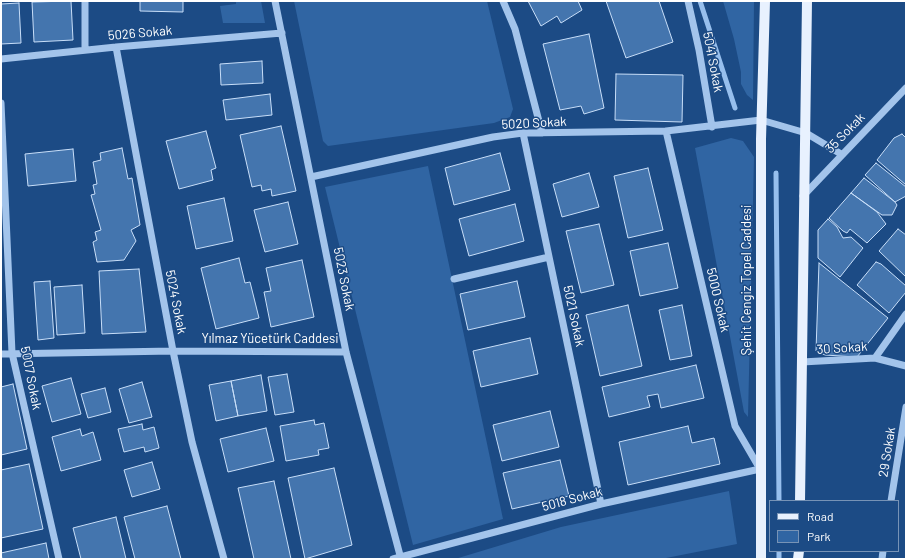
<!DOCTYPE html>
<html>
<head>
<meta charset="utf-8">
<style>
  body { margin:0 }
  #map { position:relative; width:907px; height:560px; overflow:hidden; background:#1c4b85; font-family:Barlow,sans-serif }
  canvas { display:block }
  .frame { position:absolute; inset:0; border:2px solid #fff; pointer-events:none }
  .legend { position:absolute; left:769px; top:500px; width:130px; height:52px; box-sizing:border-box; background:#1c4b85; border:1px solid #7793b6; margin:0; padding:5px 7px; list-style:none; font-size:12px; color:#fff }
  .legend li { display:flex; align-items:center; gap:8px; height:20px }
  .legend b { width:20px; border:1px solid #7793b6 }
</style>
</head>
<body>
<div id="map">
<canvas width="907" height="560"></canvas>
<div class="frame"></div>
<ul class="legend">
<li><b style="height:5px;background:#e8f1fe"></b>Road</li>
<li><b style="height:11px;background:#3065a3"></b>Park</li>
</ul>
</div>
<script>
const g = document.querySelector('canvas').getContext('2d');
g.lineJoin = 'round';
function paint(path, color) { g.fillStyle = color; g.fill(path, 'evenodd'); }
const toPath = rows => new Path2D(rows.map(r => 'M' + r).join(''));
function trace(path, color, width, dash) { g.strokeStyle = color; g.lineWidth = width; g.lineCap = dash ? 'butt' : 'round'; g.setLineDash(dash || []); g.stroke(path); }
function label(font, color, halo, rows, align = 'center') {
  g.font = font + ' Barlow,sans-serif'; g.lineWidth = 3; g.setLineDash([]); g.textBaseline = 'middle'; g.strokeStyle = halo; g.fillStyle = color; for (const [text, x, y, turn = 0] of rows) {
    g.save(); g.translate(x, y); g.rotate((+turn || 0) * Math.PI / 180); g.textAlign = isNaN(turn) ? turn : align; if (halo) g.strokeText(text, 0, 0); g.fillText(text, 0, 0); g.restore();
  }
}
const green = toPath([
  [236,1,261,1,265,23,223,23,220,6,236,4],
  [294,1,487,1,513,109,510,117,494,123,328,146,323,141],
  [723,1,754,1,753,100,747,95,741,84,741,72,734,39],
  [731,138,743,141,754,157,748,417,744,412,695,148],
  [428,166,503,519,413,545,325,187],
  [729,491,737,544,661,559,455,559,561,527]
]);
const stream = toPath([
  [700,1,735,108],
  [776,173,779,501],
  [779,551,779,559]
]);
const building = toPath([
  [71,1,73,40,34,42,32,2,71,1],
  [140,1,183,1,183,12,140,11,140,1],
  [528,1,578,1,582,10,561,23,557,16,541,26,528,1],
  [606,1,659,1,673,42,626,58,606,1],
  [19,3,21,43,1,44,1,4,19,3],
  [589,34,604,108,584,114,581,106,560,110,543,44,589,34],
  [262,61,263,83,221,85,220,64,262,61],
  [616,74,683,75,682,122,615,120,616,74],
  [270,94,272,115,226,120,223,100,270,94],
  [281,126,296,191,272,196,271,189,262,191,261,185,252,187,240,135,281,126],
  [206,131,216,168,211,170,213,180,179,189,166,141,206,131],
  [902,134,906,138,906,185,877,160,894,138,902,134],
  [122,148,128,179,132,178,140,225,131,230,136,241,124,260,97,262,93,242,97,240,95,232,101,230,91,195,95,194,93,185,97,184,93,162,101,160,100,153,122,148],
  [73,149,76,181,28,186,25,154,73,149],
  [500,153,510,190,454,205,445,168,500,153],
  [876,163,906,187,906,196,895,202,865,175,876,163],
  [648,168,663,230,628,238,614,176,648,168],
  [589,173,599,207,562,217,553,184,589,173],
  [864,178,895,202,897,205,892,215,882,215,851,193,864,178],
  [851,193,877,212,886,224,867,243,850,229,847,233,843,231,829,218,851,193],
  [224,198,233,241,196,249,187,206,224,198],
  [288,202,298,244,265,252,254,210,288,202],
  [515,204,524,241,469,256,459,219,515,204],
  [828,219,837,227,843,238,851,237,863,248,840,277,818,258,818,230,828,219],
  [599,224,614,285,581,293,566,231,599,224],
  [898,229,906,235,906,277,879,251,898,229],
  [668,243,678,288,640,296,630,251,668,243],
  [239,258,245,283,250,282,259,318,216,329,201,268,239,258],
  [302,260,314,317,271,327,264,292,271,291,266,268,302,260],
  [876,262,881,264,906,286,906,292,889,313,857,285,876,262],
  [819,263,888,318,857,357,825,355,816,351,819,263],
  [139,269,146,332,102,334,99,271,139,269],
  [50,281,54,338,38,340,34,282,50,281],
  [517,281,525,317,468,330,460,294,517,281],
  [82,285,85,333,57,335,54,287,82,285],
  [628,305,642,366,600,376,586,315,628,305],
  [682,305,692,356,670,360,659,310,682,305],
  [530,338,538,374,481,387,473,351,530,338],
  [696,365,704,398,661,408,658,394,647,396,650,407,609,417,602,387,696,365],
  [287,374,294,412,275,415,268,377,287,374],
  [261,375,267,411,238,416,231,381,261,375],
  [71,378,81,414,52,422,42,386,71,378],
  [231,381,238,416,216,421,209,385,231,381],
  [142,382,152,417,129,423,119,389,142,382],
  [13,384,27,449,1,455,1,387,13,384],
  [105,388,111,412,88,418,81,394,105,388],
  [550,411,559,447,502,461,493,425,550,411],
  [314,420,315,425,324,423,329,448,318,450,319,455,286,461,280,426,314,420],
  [142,424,143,430,154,427,159,448,145,452,144,447,124,452,118,429,142,424],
  [688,426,692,443,714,438,720,464,628,485,619,442,688,426],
  [266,428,274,461,228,472,220,439,266,428],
  [80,429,82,436,93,432,101,460,61,471,52,437,80,429],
  [560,460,569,496,512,509,503,473,560,460],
  [152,462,160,489,132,497,124,470,152,462],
  [29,464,43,529,1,538,1,470,29,464],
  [334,468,352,545,305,559,288,478,334,468],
  [274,481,291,559,254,559,238,488,274,481],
  [167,506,181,559,135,559,124,517,167,506],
  [116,517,126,559,81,559,73,528,116,517],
  [46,543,49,559,2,559,1,553,46,543]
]);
const minor = toPath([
  [275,1,346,352,401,559],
  [503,1,515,29,542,133],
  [688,1,699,50,712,127],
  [116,47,173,351,192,442,224,559],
  [85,50,85,1],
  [1,59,116,47,282,33],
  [1,103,12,353,59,559],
  [523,133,601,504],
  [311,177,493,137,523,133,666,131,761,120,806,133,841,154],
  [803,196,906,88],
  [454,279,549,257],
  [1,354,173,351,346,352],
  [875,358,906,314],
  [802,362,875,358,906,366],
  [891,501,906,407],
  [393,559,601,504,760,469,735,426,666,131],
  [882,559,883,551]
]);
const major = toPath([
  [800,501,807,1],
  [761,559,761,139,765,1],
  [798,559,799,551]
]);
const streetNames = [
  ["5026 Sokak",140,33,-5],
  ["5041 Sokak",713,62,79],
  ["5020 Sokak",534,123,-3],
  ["35 Sokak",845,133,-46],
  ["5023 Sokak",344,279,79],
  ["Şehit Cengiz Topel Caddesi",747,280,-90],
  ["5000 Sokak",718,300,77],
  ["5024 Sokak",176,302,79],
  ["5021 Sokak",574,316,78],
  ["Yılmaz Yücetürk Caddesi",270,339],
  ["30 Sokak",842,348,-4],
  ["5007 Sokak",31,378,79],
  ["29 Sokak",887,452,-81],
  ["5018 Sokak",572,499,-15]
];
paint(green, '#3065a3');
trace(stream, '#97bfed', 5);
paint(building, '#4475ae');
trace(building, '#c8def8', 1);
trace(minor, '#a3c4eb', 7);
trace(major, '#e8f1fe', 10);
label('13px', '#fff', '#1c4b85', streetNames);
</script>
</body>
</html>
